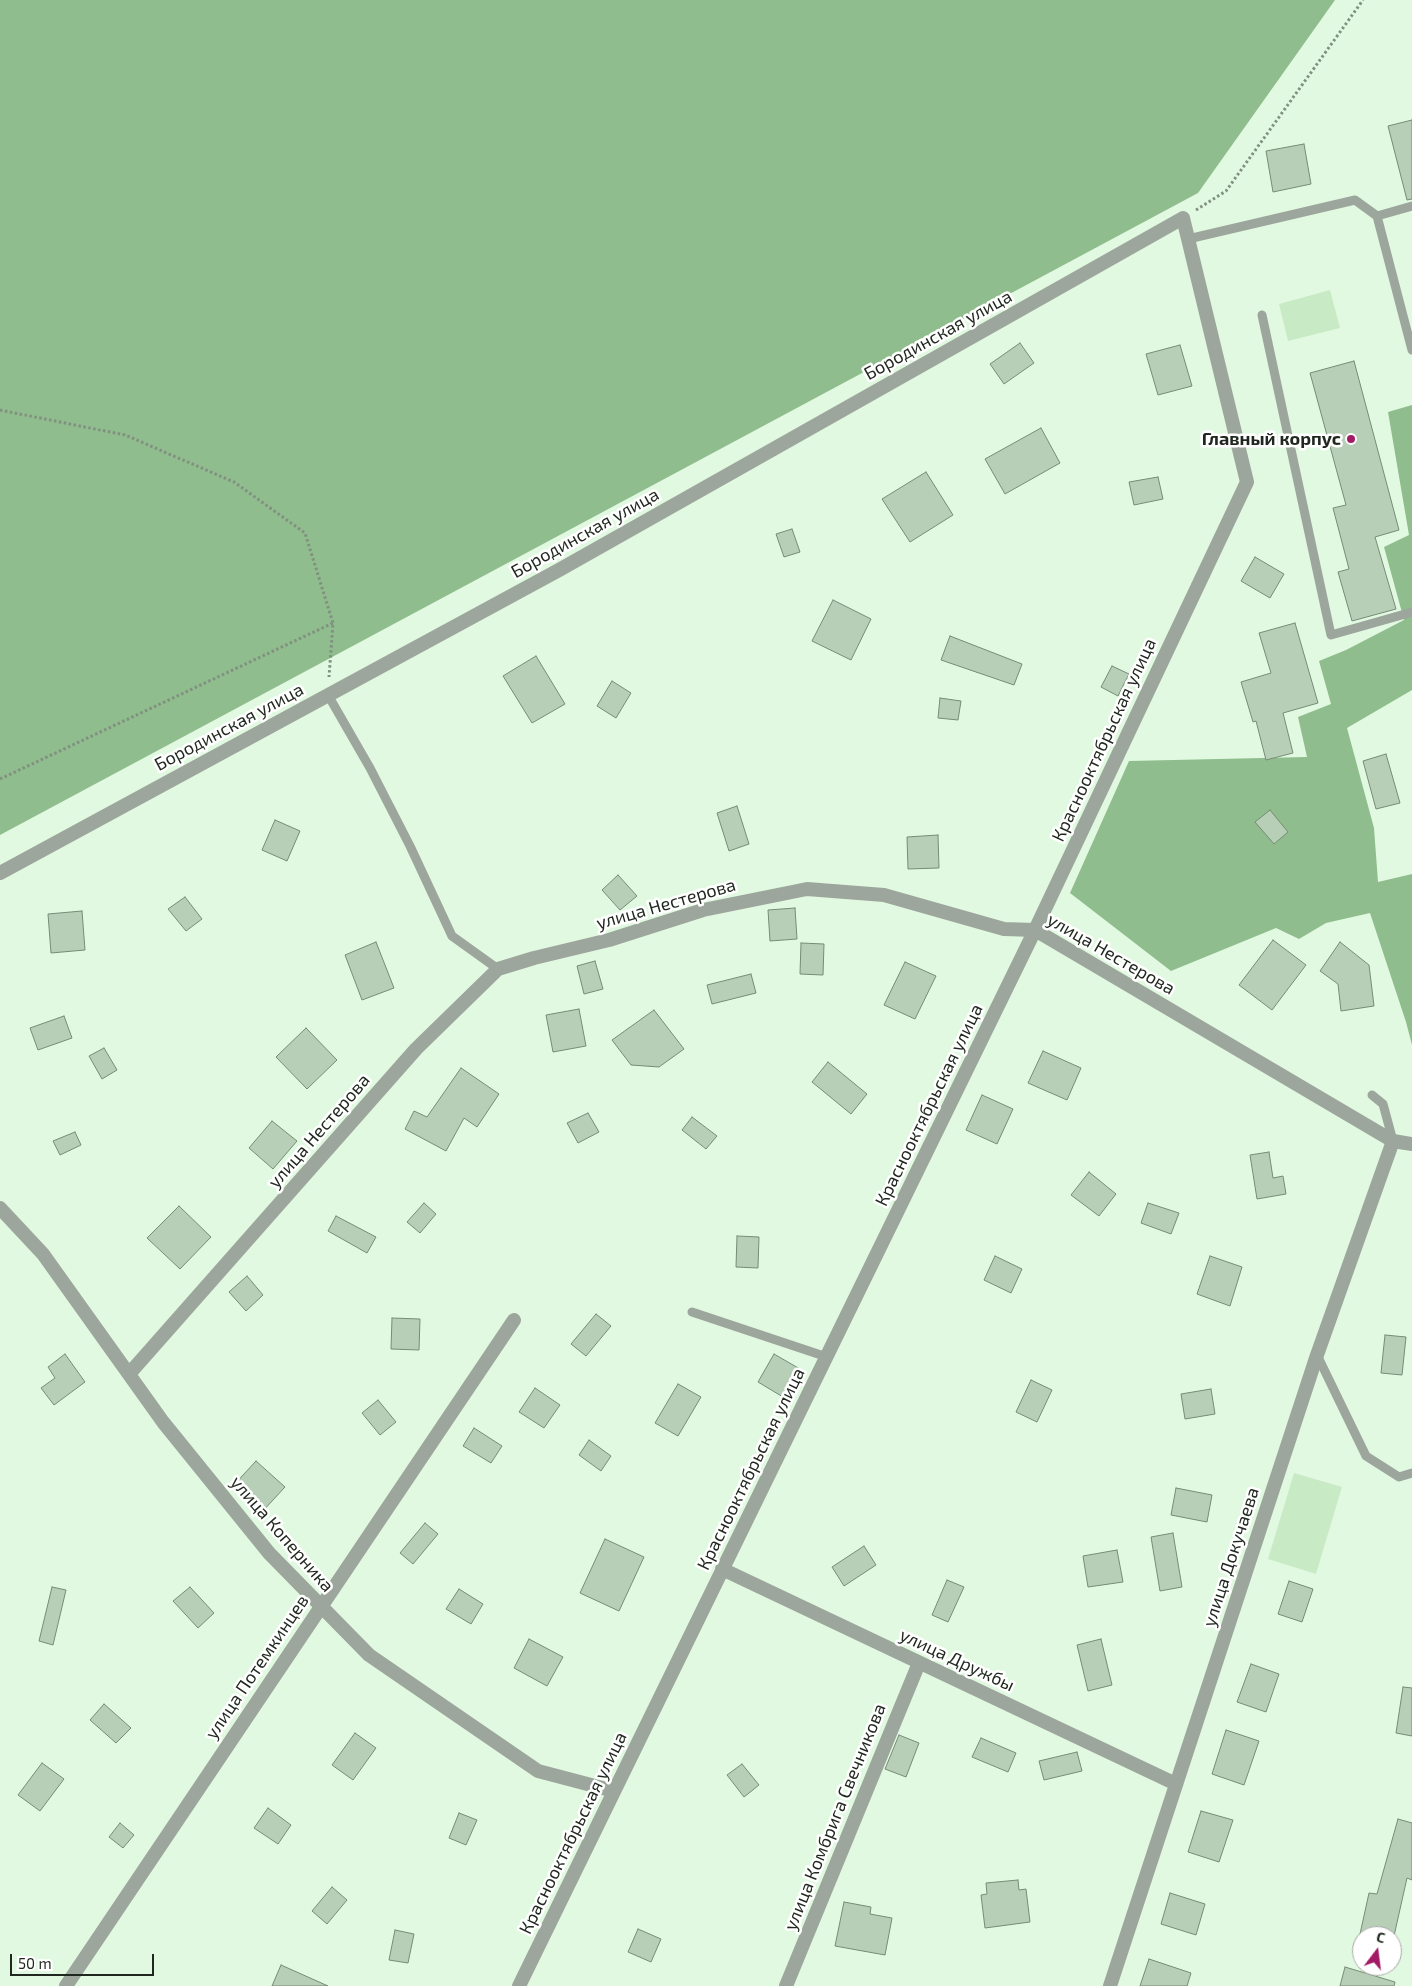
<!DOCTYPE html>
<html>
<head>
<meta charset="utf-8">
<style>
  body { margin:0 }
  #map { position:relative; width:1412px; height:1986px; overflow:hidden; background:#e2f9e1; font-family:"Exo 2",sans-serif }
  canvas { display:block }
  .north { position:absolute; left:1352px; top:1926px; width:50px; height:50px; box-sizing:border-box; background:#fff; border:1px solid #a5a9a5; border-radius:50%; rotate:15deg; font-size:14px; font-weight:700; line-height:20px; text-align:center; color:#1f271e }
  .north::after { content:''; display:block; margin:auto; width:18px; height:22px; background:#a31a65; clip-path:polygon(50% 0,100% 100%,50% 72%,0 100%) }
  .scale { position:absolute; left:10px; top:1954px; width:144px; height:22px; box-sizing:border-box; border:2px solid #1f271e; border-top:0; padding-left:6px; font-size:15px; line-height:18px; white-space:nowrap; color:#1f271e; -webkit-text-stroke:4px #fff; paint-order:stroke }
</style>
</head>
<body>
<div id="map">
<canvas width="1412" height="1986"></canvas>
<div class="north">С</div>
<div class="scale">50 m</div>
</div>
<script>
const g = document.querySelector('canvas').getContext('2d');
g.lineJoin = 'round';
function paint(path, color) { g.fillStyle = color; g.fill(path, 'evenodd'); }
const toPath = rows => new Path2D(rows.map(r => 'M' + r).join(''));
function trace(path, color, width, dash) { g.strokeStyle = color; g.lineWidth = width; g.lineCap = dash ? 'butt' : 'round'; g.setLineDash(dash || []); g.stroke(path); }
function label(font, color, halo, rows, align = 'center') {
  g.font = font + ' "Exo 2",sans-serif'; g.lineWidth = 5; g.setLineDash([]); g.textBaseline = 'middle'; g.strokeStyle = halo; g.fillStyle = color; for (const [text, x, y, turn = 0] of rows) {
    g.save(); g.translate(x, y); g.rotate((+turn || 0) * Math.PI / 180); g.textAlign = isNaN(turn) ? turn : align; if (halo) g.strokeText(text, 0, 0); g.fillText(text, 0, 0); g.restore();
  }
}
const green = toPath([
  [1330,290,1340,328,1288,341,1279,304],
  [1294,1473,1342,1487,1316,1574,1268,1559]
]);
const forest = toPath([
  [0,0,1335,0,1198,193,0,835],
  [1412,405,1412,690,1347,728,1374,828,1378,882,1412,874,1412,1045,1406,1022,1370,913,1326,923,1299,939,1276,928,1171,971,1070,893,1129,761,1307,757,1298,717,1331,704,1319,661,1346,650,1404,620,1384,547,1409,535,1388,412]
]);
const building = toPath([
  [1412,120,1412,199,1407,200,1388,126,1412,120],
  [1304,144,1311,184,1273,192,1266,151,1304,144],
  [1020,343,1034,363,1004,384,990,364,1020,343],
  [1180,345,1192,386,1158,395,1146,354,1180,345],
  [1354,361,1399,530,1375,537,1396,609,1352,621,1338,572,1349,569,1333,508,1346,505,1310,373,1354,361],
  [1041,428,1060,463,1005,494,985,459,1041,428],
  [926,472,953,515,910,542,882,499,926,472],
  [1158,477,1163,499,1134,505,1129,482,1158,477],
  [792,529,800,552,784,557,776,534,792,529],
  [1255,557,1284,574,1270,598,1241,581,1255,557],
  [833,600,871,619,851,660,812,641,833,600],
  [1295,623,1318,703,1283,713,1293,753,1266,760,1256,721,1253,722,1241,682,1271,673,1259,633,1295,623],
  [950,636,1022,664,1014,685,941,660,950,636],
  [536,656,565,704,532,723,503,676,536,656],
  [1112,666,1129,674,1118,696,1101,687,1112,666],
  [612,681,631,693,616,718,597,706,612,681],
  [940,698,961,701,958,720,938,718,940,698],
  [1386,754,1400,803,1376,809,1363,761,1386,754],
  [737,806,749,844,729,851,717,813,737,806],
  [1270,810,1288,832,1274,844,1255,822,1270,810],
  [275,820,300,831,287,861,262,850,275,820],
  [938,835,939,868,908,869,907,837,938,835],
  [618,875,637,896,620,910,602,890,618,875],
  [185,897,202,919,186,931,168,909,185,897],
  [795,908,797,939,770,941,768,910,795,908],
  [82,911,85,950,51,953,48,914,82,911],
  [1273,940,1306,965,1272,1010,1239,985,1273,940],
  [376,942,394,988,362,1000,345,955,376,942],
  [1340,942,1369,965,1374,1006,1341,1011,1338,984,1320,971,1340,942],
  [801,943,824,944,823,975,800,974,801,943],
  [595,961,603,989,584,994,577,966,595,961],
  [905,962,936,976,915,1019,884,1005,905,962],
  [751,974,756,993,712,1004,707,985,751,974],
  [579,1009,586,1046,553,1052,546,1015,579,1009],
  [654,1010,684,1049,659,1067,631,1065,612,1040,654,1010],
  [64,1016,72,1038,38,1050,30,1028,64,1016],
  [306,1028,337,1060,307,1089,276,1057,306,1028],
  [104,1048,117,1070,102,1079,89,1056,104,1048],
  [1043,1051,1081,1068,1067,1100,1028,1083,1043,1051],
  [828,1062,867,1094,851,1114,812,1082,828,1062],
  [461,1068,499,1094,477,1127,464,1118,446,1151,405,1129,414,1111,427,1117,461,1068],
  [982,1095,1013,1109,997,1144,966,1130,982,1095],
  [588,1113,599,1132,578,1143,567,1123,588,1113],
  [692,1117,717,1136,706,1149,682,1130,692,1117],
  [272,1121,297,1141,273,1169,249,1148,272,1121],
  [75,1132,81,1145,60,1155,53,1141,75,1132],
  [1269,1152,1273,1178,1283,1176,1286,1194,1257,1199,1250,1155,1269,1152],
  [1089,1172,1116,1194,1099,1216,1071,1195,1089,1172],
  [424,1203,436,1214,420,1233,407,1222,424,1203],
  [1148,1203,1179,1213,1171,1234,1141,1223,1148,1203],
  [179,1206,211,1237,180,1269,147,1238,179,1206],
  [336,1216,376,1237,367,1253,328,1231,336,1216],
  [737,1236,759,1237,758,1268,736,1267,737,1236],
  [995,1256,1022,1269,1011,1293,984,1280,995,1256],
  [1210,1256,1242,1267,1230,1306,1197,1294,1210,1256],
  [247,1276,263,1295,246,1311,229,1292,247,1276],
  [596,1314,611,1326,586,1356,571,1344,596,1314],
  [392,1318,420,1319,419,1350,391,1349,392,1318],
  [1385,1335,1406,1337,1402,1375,1381,1373,1385,1335],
  [65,1354,85,1382,54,1405,41,1388,55,1378,48,1367,65,1354],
  [774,1354,800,1369,783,1397,758,1382,774,1354],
  [1031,1380,1052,1390,1037,1422,1016,1412,1031,1380],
  [678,1384,701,1397,678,1436,655,1423,678,1384],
  [535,1388,560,1405,544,1428,519,1412,535,1388],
  [1211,1389,1215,1414,1185,1419,1181,1394,1211,1389],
  [378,1400,396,1422,380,1435,362,1413,378,1400],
  [474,1428,502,1446,491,1463,463,1446,474,1428],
  [589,1440,611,1456,601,1471,579,1455,589,1440],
  [256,1461,285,1487,261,1513,232,1487,256,1461],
  [1176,1488,1212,1495,1207,1522,1171,1515,1176,1488],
  [425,1523,438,1534,413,1564,400,1553,425,1523],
  [1173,1533,1182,1587,1160,1591,1151,1537,1173,1533],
  [605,1539,644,1557,619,1611,580,1593,605,1539],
  [864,1546,876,1565,844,1586,832,1567,864,1546],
  [1117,1550,1123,1582,1088,1587,1083,1556,1117,1550],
  [947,1580,964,1587,948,1622,932,1615,947,1580],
  [1289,1581,1313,1589,1302,1622,1278,1614,1289,1581],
  [52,1587,66,1590,53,1645,39,1641,52,1587],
  [190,1587,214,1613,198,1628,173,1601,190,1587],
  [459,1589,483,1604,471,1624,446,1609,459,1589],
  [529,1639,563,1657,547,1686,514,1668,529,1639],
  [1101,1639,1112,1685,1088,1691,1077,1645,1101,1639],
  [1251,1664,1279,1674,1266,1712,1237,1702,1251,1664],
  [1403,1687,1412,1688,1412,1736,1396,1733,1403,1687],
  [104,1704,131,1728,116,1743,90,1720,104,1704],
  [1226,1730,1259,1741,1244,1785,1212,1774,1226,1730],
  [355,1733,376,1748,353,1780,332,1765,355,1733],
  [899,1735,919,1743,906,1777,885,1769,899,1735],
  [981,1738,1016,1753,1008,1772,972,1757,981,1738],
  [1077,1752,1082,1771,1044,1780,1039,1761,1077,1752],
  [42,1763,64,1779,40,1811,18,1795,42,1763],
  [742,1764,759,1785,744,1797,727,1775,742,1764],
  [268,1808,291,1825,278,1844,254,1828,268,1808],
  [1201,1811,1233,1820,1219,1862,1188,1852,1201,1811],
  [459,1813,477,1820,466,1845,449,1838,459,1813],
  [1398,1819,1412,1823,1412,1880,1407,1878,1394,1936,1370,1936,1360,1934,1369,1893,1377,1894,1398,1819],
  [120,1823,134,1835,123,1848,109,1837,120,1823],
  [1018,1880,1019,1890,1026,1889,1030,1922,985,1928,981,1895,987,1894,986,1883,1018,1880],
  [332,1887,347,1900,327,1924,312,1911,332,1887],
  [1170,1893,1205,1904,1196,1935,1161,1924,1170,1893],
  [844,1902,871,1907,870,1914,892,1918,885,1955,835,1946,844,1902],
  [638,1929,661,1939,651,1962,628,1952,638,1929],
  [395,1930,414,1934,408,1963,389,1960,395,1930],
  [1149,1959,1191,1973,1187,1986,1140,1986,1149,1959],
  [281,1965,328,1986,272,1986,281,1965],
  [1345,1967,1395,1982,1394,1986,1340,1986,1345,1967]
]);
const path = toPath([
  [1196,210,1226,191,1363,0],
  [0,410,125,435,234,482,305,533,333,623,329,677],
  [0,779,333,623]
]);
const service = toPath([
  [1377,216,1412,206],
  [1188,239,1355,200,1377,216,1412,350],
  [1262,315,1331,635,1412,612],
  [328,695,370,768,410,846,452,936,498,969],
  [1372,1095,1383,1104,1393,1141],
  [692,1312,827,1357],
  [1317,1355,1366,1456,1399,1477,1412,1473]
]);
const minor = toPath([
  [0,873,559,570,1183,218,1247,482,1035,930,519,1986],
  [0,1208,43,1254,163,1422,269,1553,369,1655,538,1771,614,1791],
  [129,1374,416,1049,498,969,534,958,609,940,703,910,807,889,884,895,1004,929,1035,930],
  [722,1569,1176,1784],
  [66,1986,514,1320],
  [786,1986,919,1663],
  [1110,1986,1317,1355,1393,1141]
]);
const tertiary = toPath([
  [1035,930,1393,1141,1412,1144]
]);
const markers = [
  [1351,439,5,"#a31a65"]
];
const streetNames = [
  ["Бородинская улица",938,335,-29],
  ["Бородинская улица",585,533,-29],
  ["Бородинская улица",229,727,-28],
  ["Краснооктябрьская улица",1104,740,-65],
  ["улица Нестерова",666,904,-16],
  ["улица Нестерова",1111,954,30],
  ["Краснооктябрьская улица",929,1105,-64],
  ["улица Нестерова",319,1131,-49],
  ["Краснооктябрьская улица",751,1469,-64],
  ["улица Коперника",282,1534,49],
  ["улица Докучаева",1231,1557,-72],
  ["улица Дружбы",957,1660,25],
  ["улица Потемкинцев",257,1667,-56],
  ["улица Комбрига Свечникова",835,1817,-68],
  ["Краснооктябрьская улица",573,1833,-64]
];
const poiNames = [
  ["Главный корпус",1341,439]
];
paint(green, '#c8ebc6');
paint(forest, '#8fbd8d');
paint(building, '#b8cfb7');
trace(building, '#768b75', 1);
trace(path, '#819080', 3, [2.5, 2.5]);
trace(service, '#9da69c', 9);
trace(minor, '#9da69c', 14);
trace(tertiary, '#9da69c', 14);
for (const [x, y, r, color] of markers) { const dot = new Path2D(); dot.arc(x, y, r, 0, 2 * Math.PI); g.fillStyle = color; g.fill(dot); trace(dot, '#fff', 2); }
label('18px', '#1f271e', '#fff', streetNames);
label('bold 18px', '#1f271e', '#fff', poiNames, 'right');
</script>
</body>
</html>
